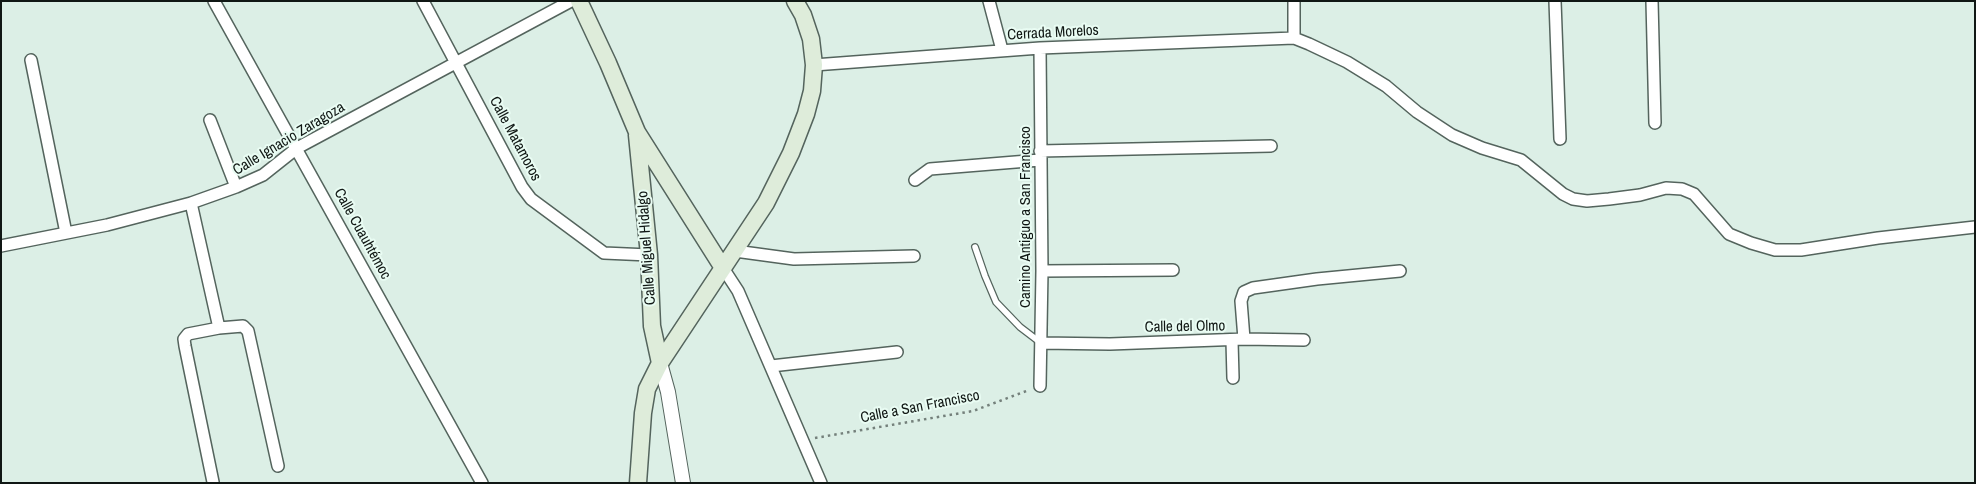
<!DOCTYPE html>
<html>
<head>
<meta charset="utf-8">
<style>
  body { margin:0 }
  #map { position:relative; width:1976px; height:484px; overflow:hidden; background:#dcefe6; font-family:"Archivo Narrow",sans-serif }
  canvas { display:block }
  .frame { position:absolute; inset:0; border:2px solid #101714; pointer-events:none }
</style>
</head>
<body>
<div id="map">
<canvas width="1976" height="484"></canvas>
<div class="frame"></div>
</div>
<script>
const g = document.querySelector('canvas').getContext('2d');
g.lineJoin = 'round';
const toPath = rows => new Path2D(rows.map(r => 'M' + r).join(''));
function trace(path, color, width, dash) { g.strokeStyle = color; g.lineWidth = width; g.lineCap = dash ? 'butt' : 'round'; g.setLineDash(dash || []); g.stroke(path); }
function label(font, color, halo, rows, align = 'center') {
  g.font = font + ' "Archivo Narrow",sans-serif'; g.lineWidth = 4; g.setLineDash([]); g.textBaseline = 'middle'; g.strokeStyle = halo; g.fillStyle = color; for (const [text, x, y, turn = 0] of rows) {
    g.save(); g.translate(x, y); g.rotate((+turn || 0) * Math.PI / 180); g.textAlign = isNaN(turn) ? turn : align; if (halo) g.strokeText(text, 0, 0); g.fillText(text, 0, 0); g.restore();
  }
}
const path = toPath([
  [815,438,973,411,1029,390]
]);
const service = toPath([
  [975,247,985,276,996,302,1020,327,1041,343]
]);
const minor = toPath([
  [214,1,482,483],
  [423,1,522,187,531,199,604,253,649,255],
  [989,1,1002,50],
  [1294,1,1294,38],
  [1555,1,1560,139],
  [1652,1,1655,123],
  [1040,48,1042,271,1040,386],
  [31,60,66,233],
  [814,65,1040,48,1294,38,1309,44,1347,62,1386,86,1417,112,1452,135,1482,148,1521,160,1563,194,1573,199,1587,201,1609,199,1640,195,1666,188,1682,189,1694,194,1729,234,1751,243,1775,250,1801,250,1878,238,1975,227],
  [210,120,236,187],
  [1040,151,1271,146],
  [915,180,930,169,1040,160],
  [191,203,219,328],
  [1,246,107,225,191,203,236,187,263,175,297,148,571,1],
  [735,251,794,259,914,256],
  [723,268,738,291,821,483],
  [1042,271,1173,270],
  [1244,339,1241,301,1244,292,1253,288,1317,279,1400,271],
  [1232,341,1233,378],
  [1041,343,1110,344,1244,339,1304,340],
  [771,366,897,352],
  [213,482,185,346,184,339,188,334,219,328,243,326,248,331,278,466]
]);
const tertiary = toPath([
  [660,363,668,392,683,483]
]);
const secondary = toPath([
  [579,1,608,63,637,132,723,268],
  [637,135,649,255,652,326,660,363],
  [638,483,643,413,647,389,660,363,766,203,791,153,806,114,812,91,814,65,811,39,803,15,795,1]
]);
const streetNames = [
  ["Cerrada Morelos",1053,33,-3],
  ["Calle Ignacio Zaragoza",289,139,-31],
  ["Calle Matamoros",515,139,62],
  ["Camino Antiguo a San Francisco",1026,217,-90],
  ["Calle Cuauhtémoc",362,234,61],
  ["Calle Miguel Hidalgo",647,248,-94],
  ["Calle del Olmo",1185,327,-1],
  ["Calle a San Francisco",920,407,-11]
];
trace(service, '#54645d', 8);
trace(minor, '#54645d', 14);
trace(tertiary, '#54645d', 16);
trace(secondary, '#54645d', 19);
trace(path, '#74807b', 2.5, [2.5, 4]);
trace(service, '#fff', 5.5);
trace(minor, '#fff', 11);
trace(tertiary, '#fff', 14);
trace(secondary, '#deecda', 16);
label('15px', '#101714', '#e9fcf3', streetNames);
</script>
</body>
</html>
